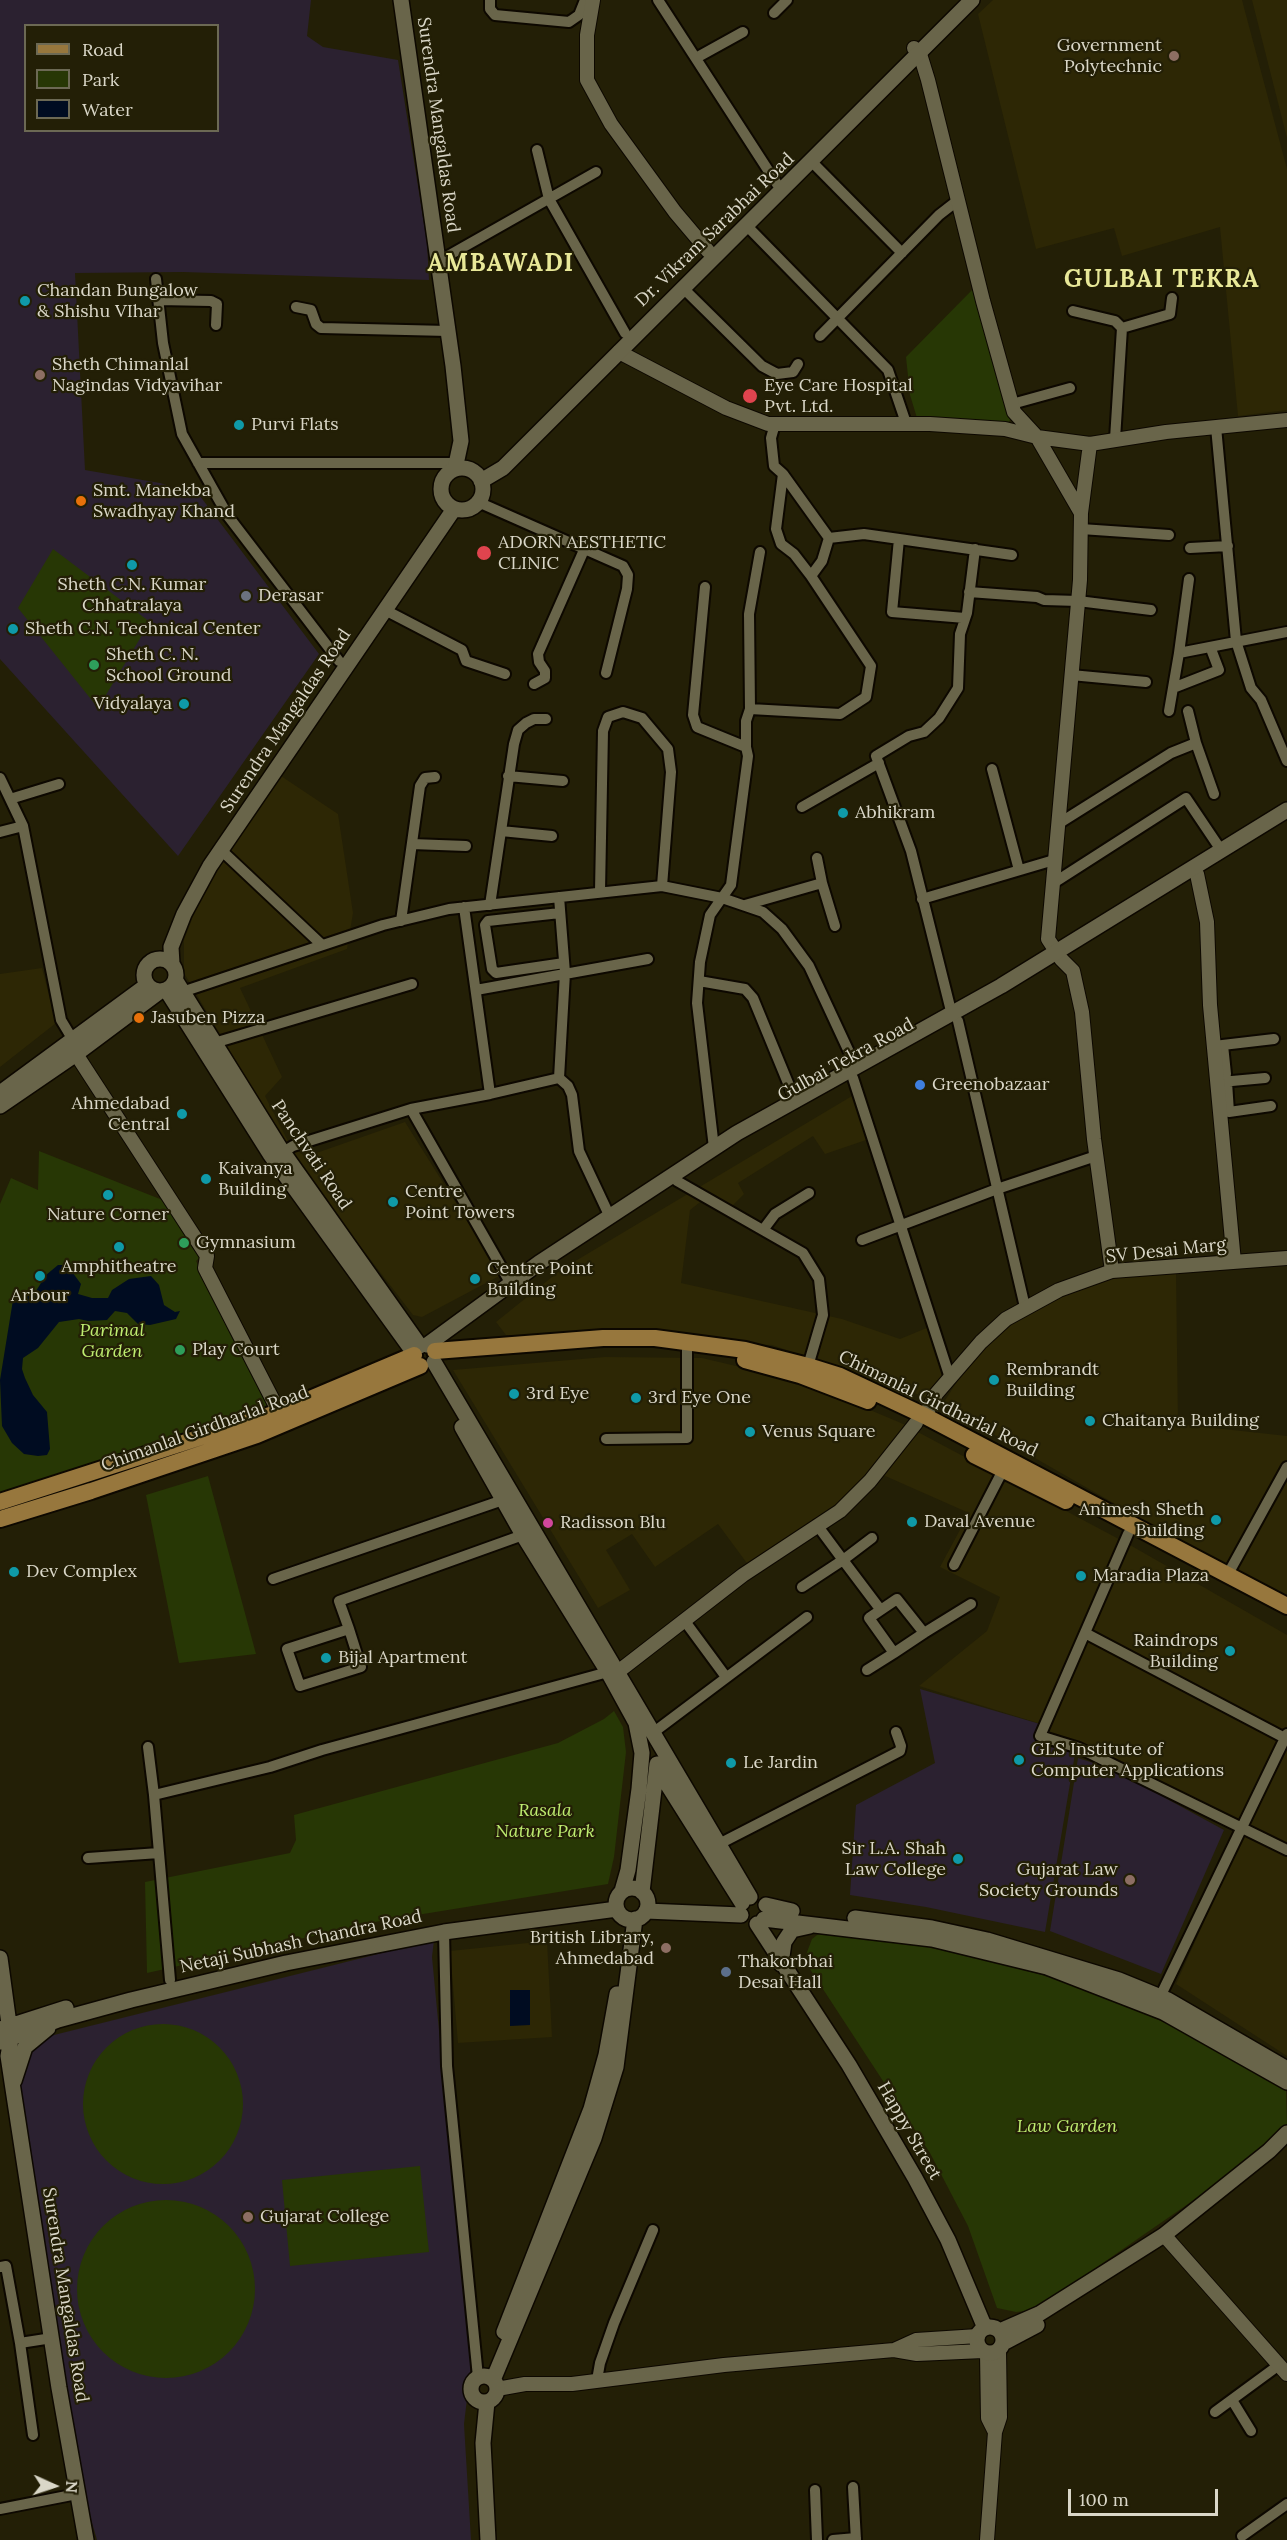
<!DOCTYPE html>
<html>
<head>
<meta charset="utf-8">
<style>
  body { margin:0 }
  #map { position:relative; width:1287px; height:2540px; overflow:hidden; background:#231f06; font-family:Lora,serif }
  canvas { display:block }
  .legend { position:absolute; left:24px; top:24px; width:195px; height:108px; box-sizing:border-box; background:#231f06; border:2px solid #6c6954; margin:0; padding:8px 10px; list-style:none; font-size:18px; color:#dad7c8 }
  .legend li { display:flex; align-items:center; gap:12px; height:30px }
  .legend b { width:30px; border:2px solid #6c6954 }
  .north { position:absolute; left:24px; top:2456px; width:60px; height:60px; -webkit-text-stroke:4px #231f06; paint-order:stroke; rotate:93deg; font-size:16px; font-weight:700; line-height:24px; text-align:center; color:#dad7c8 }
  .north::after { content:''; display:block; margin:auto; width:21px; height:27px; background:#dad7c8; clip-path:polygon(50% 0,100% 100%,50% 72%,0 100%) }
  .scale { position:absolute; left:1068px; top:2489px; width:150px; height:27px; box-sizing:border-box; border:3px solid #dad7c8; border-top:0; padding-left:8px; font-size:18px; line-height:21px; white-space:nowrap; color:#dad7c8; -webkit-text-stroke:4px #231f06; paint-order:stroke }
</style>
</head>
<body>
<div id="map">
<canvas width="1287" height="2540"></canvas>
<ul class="legend">
<li><b style="height:8px;background:#97773d"></b>Road</li>
<li><b style="height:16px;background:#273705"></b>Park</li>
<li><b style="height:16px;background:#000c21"></b>Water</li>
</ul>
<div class="north">N</div>
<div class="scale">100 m</div>
</div>
<script>
const g = document.querySelector('canvas').getContext('2d');
g.lineJoin = 'round';
function paint(path, color) { g.fillStyle = color; g.fill(path, 'evenodd'); }
const toPath = rows => new Path2D(rows.map(r => 'M' + r).join(''));
function trace(path, color, width, dash) { g.strokeStyle = color; g.lineWidth = width; g.lineCap = dash ? 'butt' : 'round'; g.setLineDash(dash || []); g.stroke(path); }
function label(font, color, halo, rows, align = 'center') {
  g.font = font + ' Lora,serif'; g.lineWidth = 4.5; g.setLineDash([]); g.textBaseline = 'middle'; g.strokeStyle = halo; g.fillStyle = color; for (const [text, x, y, turn = 0] of rows) {
    g.save(); g.translate(x, y); g.rotate((+turn || 0) * Math.PI / 180); g.textAlign = isNaN(turn) ? turn : align; if (halo) g.strokeText(text, 0, 0); g.fillText(text, 0, 0); g.restore();
  }
}
const built = toPath([
  [993,0,1242,0,1287,169,1287,410,1238,416,1220,227,1122,256,1114,228,1036,249,978,14],
  [1252,0,1287,0,1287,138],
  [281,776,338,814,353,913,347,949,240,988,282,1077,265,1096,289,1143,305,1157,405,1122,501,1275,422,1317,413,1315,294,1160,184,973,184,940,202,893,274,782],
  [42,968,56,1023,0,1067,0,974],
  [852,1096,869,1139,825,1154,813,1136,738,1183,744,1194,730,1208,708,1196,690,1210,681,1283,842,1319,900,1339,929,1327,948,1377,931,1399,772,1345,506,1335,496,1322,562,1269],
  [1176,1272,1178,1424,1287,1436,1287,1602,942,1405,962,1374,985,1345,1009,1324,1076,1288,1099,1280],
  [605,1357,702,1358,804,1382,908,1426,867,1477,835,1509,749,1566,718,1524,655,1567,632,1534,606,1550,630,1590,598,1608,453,1370],
  [916,1431,1130,1545,1287,1635,1287,2056,1176,1984,1243,1835,1080,1745,1040,1732,1041,1724,919,1686,987,1631,1000,1597,940,1567,969,1513,883,1475],
  [547,1941,552,2037,458,2043,450,1951]
]);
const education = toPath([
  [0,0,311,0,307,36,323,47,398,60,427,243,429,280,183,272,75,273,85,470,160,483,200,496,319,654,178,856,0,659],
  [26,26,218,26,218,130,26,130],
  [920,1689,1040,1724,1035,1743,1075,1754,1045,1932,926,1907,850,1895,856,1805,935,1763],
  [1078,1758,1112,1769,1224,1830,1161,1974,1050,1931],
  [434,1940,432,1957,471,2366,464,2424,471,2540,97,2540,84,2495,13,2047,22,2043]
]);
const green = toPath([
  [975,287,1012,415,1009,422,917,418,910,395,906,357],
  [53,549,150,622,98,708,18,608],
  [39,1151,165,1201,201,1256,196,1261,265,1395,267,1410,0,1496,0,1204,11,1178,38,1190],
  [208,1476,256,1654,179,1663,146,1495],
  [614,1711,623,1727,626,1752,614,1857,608,1884,380,1921,147,1973,145,1882,290,1853,296,1840,294,1815,558,1743,604,1719],
  [821,1932,909,1942,974,1956,1053,1978,1135,2009,1185,2032,1286,2090,1287,2124,1261,2150,1201,2195,1035,2310,1016,2312,997,2308,968,2226,930,2153,804,1960,812,1939],
  '83 2104a80 80 0 1 1 160 0a80 80 0 1 1-160 0Z',
  [420,2166,429,2252,290,2266,282,2180],
  '77 2289a89 89 0 1 1 178 0a89 89 0 1 1-178 0Z'
]);
const water = toPath([
  [58,1265,67,1265,81,1284,78,1294,92,1298,108,1298,112,1290,129,1279,151,1276,159,1285,164,1305,175,1312,180,1311,176,1319,150,1325,138,1324,127,1313,115,1311,107,1320,88,1321,79,1319,59,1322,38,1348,23,1358,22,1369,25,1378,33,1395,47,1412,50,1449,47,1455,38,1456,24,1454,12,1443,2,1426,0,1380,13,1300,18,1293,25,1298,28,1293,36,1291,46,1275],
  [510,1990,530,1990,530,2025,510,2026]
]);
const minor = toPath([
  [490,0,490,9,495,15,569,22,579,15,585,0],
  [658,0,777,184],
  [774,13,787,0],
  [696,58,743,32],
  [537,150,549,199,625,333],
  [812,162,902,253],
  [747,226,888,370,906,423],
  [446,257,596,172],
  [156,279,163,343,182,434,228,516,339,661],
  [683,288,762,366,777,374,793,372,798,364],
  [158,300,211,301,217,304,216,325],
  [296,307,311,310,316,324,321,328,448,331],
  [1073,311,1115,321,1122,328,1170,314,1172,298],
  [820,336,939,215,957,201],
  [1012,404,1070,388],
  [1216,427,1236,641,1251,688,1261,700,1287,761],
  [1115,439,1122,328],
  [198,463,457,463],
  [783,474,776,529,781,544,794,554,811,576],
  [478,502,623,566,628,575,627,589,606,673],
  [1081,529,1169,535],
  [829,538,864,534,1012,555],
  [899,539,892,612,965,618],
  [1190,548,1228,546],
  [1189,579,1179,653,1287,632],
  [705,587,693,715,697,727,746,747,748,756,731,885,710,915,700,962,697,1003,714,1148],
  [969,592,1037,597,1044,600,1078,601,1151,610],
  [385,610,462,650,466,661,505,674],
  [1071,675,1146,682],
  [534,684,545,678,545,671,539,662,538,654,584,550],
  [1173,688,1219,670,1211,649],
  [750,709,749,614,760,552],
  [1169,711,1179,653],
  [1188,711,1196,743],
  [746,747,746,721,750,709,840,714,866,697,871,666,811,576,822,561,829,538,783,474,774,466,771,438,775,424],
  [992,769,1019,870],
  [508,776,563,781],
  [0,778,23,826,61,1020,73,1040],
  [10,799,59,784],
  [802,807,879,763],
  [1058,824,1171,753,1196,743,1214,794],
  [501,831,552,836],
  [0,832,23,826],
  [412,844,466,846],
  [221,850,322,945],
  [822,883,835,926],
  [1052,884,1186,798,1221,850],
  [600,891,603,731,608,717,623,712,642,718,668,749,671,772,662,886],
  [922,899,1054,860],
  [490,905,514,744,518,730,526,723,534,719,546,719],
  [745,905,822,883,817,858],
  [464,907,490,1094,559,1078,565,973,559,897],
  [560,913,488,921,485,925,492,969,496,973,564,963],
  [401,921,420,786,425,778,435,777],
  [699,981,745,989,753,998,795,1100],
  [476,990,648,959],
  [182,992,383,925,449,909,662,886,722,898,763,912,782,929,809,966,856,1067],
  [952,1015,911,851,876,756,909,736,924,732,939,718,958,688,960,634,967,613,975,549],
  [958,1021,1025,1307],
  [214,1043,412,984],
  [1223,1045,1226,1074],
  [1214,1046,1274,1039],
  [559,1078,568,1086,572,1095,579,1151,610,1217],
  [853,1078,950,1378],
  [1221,1082,1265,1078],
  [1227,1082,1229,1112,1271,1106],
  [490,1094,411,1109,511,1284],
  [283,1152,293,1146,411,1109],
  [677,1181,803,1253,819,1279,823,1315,808,1366],
  [763,1230,775,1214,809,1193],
  [862,1240,997,1189,1096,1156],
  [606,1439,687,1438,687,1350],
  [1128,1534,1040,1736,1079,1748,1287,1850],
  [872,1538,843,1560,880,1609],
  [954,1565,1003,1470],
  [1228,1574,1287,1467],
  [273,1579,503,1500],
  [802,1587,843,1560,817,1525],
  [897,1599,924,1633,894,1653,869,1618,897,1599],
  [684,1620,726,1677],
  [349,1629,287,1649,300,1686,361,1667,349,1629,339,1601,523,1535],
  [924,1633,971,1604],
  [1085,1633,1285,1738],
  [867,1670,894,1653],
  [654,1732,807,1617],
  [148,1747,154,1795],
  [719,1844,900,1751,901,1746,896,1732],
  [88,1858,159,1853],
  [444,1932,447,2066,478,2377],
  [170,1980,154,1795,270,1767,322,1750,608,1672],
  [1160,1997,1287,1734],
  [0,2267,6,2266,20,2343,52,2338],
  [20,2343,33,2435],
  [597,2380,600,2363,614,2323,653,2230],
  [1232,2400,1251,2431],
  [1215,2412,1279,2365],
  [853,2487,856,2540],
  [815,2490,817,2540],
  [0,2509,77,2494],
  [1242,2536,1287,2504],
  [833,2540,856,2538]
]);
const tertiary = toPath([
  [593,0,587,35,587,80,611,124,675,212,708,251],
  [914,48,920,54,928,80,983,301,1014,412,1037,437,1081,513],
  [619,352,726,408,768,424,930,424,1005,429,1037,437,1090,444,1166,432,1287,420],
  [1090,444,1081,513,1080,580,1048,939,1061,959,1073,971,1082,1012,1094,1139,1112,1271],
  [1197,874,1207,922,1210,1005,1234,1262],
  [76,1054,207,1256,205,1268,279,1412],
  [925,1416,936,1394,981,1342,1006,1319,1059,1290,1112,1271,1287,1258],
  [619,1671,743,1575,840,1511,870,1481,916,1423],
  [1164,2235,1287,2374],
  [894,2350,916,2340,978,2336],
  [987,2353,988,2418,995,2432],
  [497,2389,525,2384,572,2384,724,2365,894,2350,917,2354,983,2351],
  [987,2540,995,2432,1000,2417,999,2350]
]);
const secondary = toPath([
  [401,0,453,366,461,441,455,469],
  '441 489a21 21 0 1 1 42 0a21 21 0 1 1-42 0Z',
  [481,481,503,468,972,0],
  '144 975a16 16 0 1 1 32 0a16 16 0 1 1-32 0Z',
  [172,964,171,947,184,914,210,866,454,509],
  [176,981,280,1148,420,1346],
  [167,991,270,1154,409,1346],
  [0,1093,147,985],
  [0,1106,76,1054,159,992],
  [427,1345,539,1263,737,1133,1001,986,1287,810],
  [434,1362,750,1897],
  [462,1427,523,1535,608,1672,636,1723,642,1753,639,1789,628,1870,622,1891],
  [657,1768,742,1903],
  '616 1904a16 16 0 1 1 32 0a16 16 0 1 1-32 0Z',
  [642,1892,657,1764],
  [766,1905,792,1911],
  [646,1911,741,1915],
  [855,1918,932,1928,987,1940,1119,1980,1168,2000,1287,2069],
  [764,1919,932,1939,1047,1967,1163,2012,1287,2082],
  [757,1924,849,2065,915,2178,948,2240,985,2328],
  [0,1958,11,2039,8,2056,13,2089,59,2388,86,2540],
  [781,1964,784,1942,792,1930,810,1926],
  [0,2029,66,2008],
  [0,2042,58,2020,131,2000,286,1963,444,1932,617,1909],
  [14,2081,25,2047,48,2028],
  '977 2340a13 13 0 1 1 26 0a13 13 0 1 1-26 0Z',
  [1000,2331,1039,2314,1164,2235,1269,2151,1287,2133],
  [504,2332,591,2109,606,2055,617,1994],
  [1003,2343,1037,2325],
  '471 2389a13 13 0 1 1 26 0a13 13 0 1 1-26 0Z',
  [493,2380,594,2138,616,2067,635,1919],
  [487,2402,483,2443,488,2540]
]);
const primary = toPath([
  [435,1351,603,1338,655,1338,745,1350,808,1366,840,1376,925,1416,1287,1606],
  [745,1360,800,1375,868,1401],
  [974,1455,1066,1501],
  [0,1502,279,1412,414,1355],
  [0,1519,91,1491,257,1435,420,1366]
]);
const markers = [
  [1174,56,6,"#8d6e63"],
  [25,301,6,"#0f9aa8"],
  [40,375,6,"#8d6e63"],
  [750,396,8,"#e0444e"],
  [239,425,6,"#0f9aa8"],
  [81,501,6,"#e8710a"],
  [484,553,8,"#e0444e"],
  [132,565,6,"#0f9aa8"],
  [246,596,6,"#6b7280"],
  [13,629,6,"#0f9aa8"],
  [94,665,6,"#2e9e5b"],
  [184,704,6,"#0f9aa8"],
  [843,813,6,"#0f9aa8"],
  [139,1018,6,"#e8710a"],
  [920,1085,6,"#3f7fe0"],
  [182,1114,6,"#0f9aa8"],
  [206,1179,6,"#0f9aa8"],
  [108,1195,6,"#0f9aa8"],
  [393,1202,6,"#0f9aa8"],
  [184,1243,6,"#2e9e5b"],
  [119,1247,6,"#0f9aa8"],
  [40,1276,6,"#0f9aa8"],
  [475,1279,6,"#0f9aa8"],
  [180,1350,6,"#2e9e5b"],
  [994,1380,6,"#0f9aa8"],
  [514,1394,6,"#0f9aa8"],
  [636,1398,6,"#0f9aa8"],
  [1090,1421,6,"#0f9aa8"],
  [750,1432,6,"#0f9aa8"],
  [1216,1520,6,"#0f9aa8"],
  [912,1522,6,"#0f9aa8"],
  [548,1523,6,"#d1479c"],
  [14,1572,6,"#0f9aa8"],
  [1081,1576,6,"#0f9aa8"],
  [1230,1651,6,"#0f9aa8"],
  [326,1658,6,"#0f9aa8"],
  [1019,1760,6,"#0f9aa8"],
  [731,1763,6,"#0f9aa8"],
  [958,1859,6,"#0f9aa8"],
  [1130,1880,6,"#8d6e63"],
  [666,1948,6,"#8d6e63"],
  [726,1972,6,"#5c6f8a"],
  [248,2217,6,"#8d6e63"]
];
const poiNames = [
  ["Government",1162,46,"right"],
  ["Polytechnic",1162,67,"right"],
  ["Chandan Bungalow",37,291],
  ["& Shishu VIhar",37,312],
  ["Sheth Chimanlal",52,365],
  ["Nagindas Vidyavihar",52,386],
  ["Eye Care Hospital",764,386],
  ["Pvt. Ltd.",764,407],
  ["Purvi Flats",251,425],
  ["Smt. Manekba",93,491],
  ["Swadhyay Khand",93,512],
  ["ADORN AESTHETIC",498,543],
  ["CLINIC",498,564],
  ["Sheth C.N. Kumar",132,585,"center"],
  ["Chhatralaya",132,606,"center"],
  ["Derasar",258,596],
  ["Sheth C.N. Technical Center",25,629],
  ["Sheth C. N.",106,655],
  ["School Ground",106,676],
  ["Vidyalaya",172,704,"right"],
  ["Abhikram",855,813],
  ["Jasuben Pizza",151,1018],
  ["Greenobazaar",932,1085],
  ["Ahmedabad",170,1104,"right"],
  ["Central",170,1125,"right"],
  ["Kaivanya",218,1169],
  ["Building",218,1190],
  ["Centre",405,1192],
  ["Point Towers",405,1213],
  ["Nature Corner",108,1215,"center"],
  ["Gymnasium",196,1243],
  ["Amphitheatre",119,1267,"center"],
  ["Centre Point",487,1269],
  ["Building",487,1290],
  ["Arbour",40,1296,"center"],
  ["Play Court",192,1350],
  ["Rembrandt",1006,1370],
  ["Building",1006,1391],
  ["3rd Eye",526,1394],
  ["3rd Eye One",648,1398],
  ["Chaitanya Building",1102,1421],
  ["Venus Square",762,1432],
  ["Animesh Sheth",1204,1510,"right"],
  ["Building",1204,1531,"right"],
  ["Daval Avenue",924,1522],
  ["Radisson Blu",560,1523],
  ["Dev Complex",26,1572],
  ["Maradia Plaza",1093,1576],
  ["Raindrops",1218,1641,"right"],
  ["Building",1218,1662,"right"],
  ["Bijal Apartment",338,1658],
  ["GLS Institute of",1031,1750],
  ["Computer Applications",1031,1771],
  ["Le Jardin",743,1763],
  ["Sir L.A. Shah",946,1849,"right"],
  ["Law College",946,1870,"right"],
  ["Gujarat Law",1118,1870,"right"],
  ["Society Grounds",1118,1891,"right"],
  ["British Library,",654,1938,"right"],
  ["Ahmedabad",654,1959,"right"],
  ["Thakorbhai",738,1962],
  ["Desai Hall",738,1983],
  ["Gujarat College",260,2217]
];
const streetNames = [
  ["Surendra Mangaldas Road",438,125,82],
  ["Dr. Vikram Sarabhai Road",715,230,-44],
  ["Surendra Mangaldas Road",286,721,-56],
  ["Gulbai Tekra Road",846,1060,-29],
  ["Panchvati Road",311,1155,56],
  ["SV Desai Marg",1166,1251,-6],
  ["Chimanlal Girdharlal Road",938,1404,26],
  ["Chimanlal Girdharlal Road",205,1429,-20],
  ["Netaji Subhash Chandra Road",301,1942,-12],
  ["Happy Street",909,2131,60],
  ["Surendra Mangaldas Road",65,2295,81]
];
const parkNames = [
  ["Parimal",112,1331],
  ["Garden",112,1352],
  ["Rasala",545,1811],
  ["Nature Park",545,1832],
  ["Law Garden",1067,2127]
];
const districtNames = [
  ["AMBAWADI",501,264],
  ["GULBAI TEKRA",1162,280]
];
paint(built, '#2d2705');
paint(education, '#2b2130');
paint(green, '#273705');
paint(water, '#000c21');
trace(minor, '#0d0800', 14);
trace(tertiary, '#0d0800', 16);
trace(secondary, '#0d0800', 18);
trace(primary, '#0d0800', 20);
trace(minor, '#69654a', 10);
trace(tertiary, '#69654a', 14);
trace(secondary, '#69654a', 15);
trace(primary, '#97773d', 16);
for (const [x, y, r, color] of markers) { const dot = new Path2D(); dot.arc(x, y, r, 0, 2 * Math.PI); g.fillStyle = color; g.fill(dot); trace(dot, '#231f06', 2); }
label('18px', '#dad7c8', '#231f06', poiNames, 'left');
label('18px', '#dad7c8', '#231f06', streetNames);
label('italic 18px', '#beec70', '#231f06', parkNames);
g.letterSpacing = '1.5px';
label('bold 24px', '#e8e898', '#231f06', districtNames);
g.letterSpacing = '0px';
</script>
</body>
</html>
